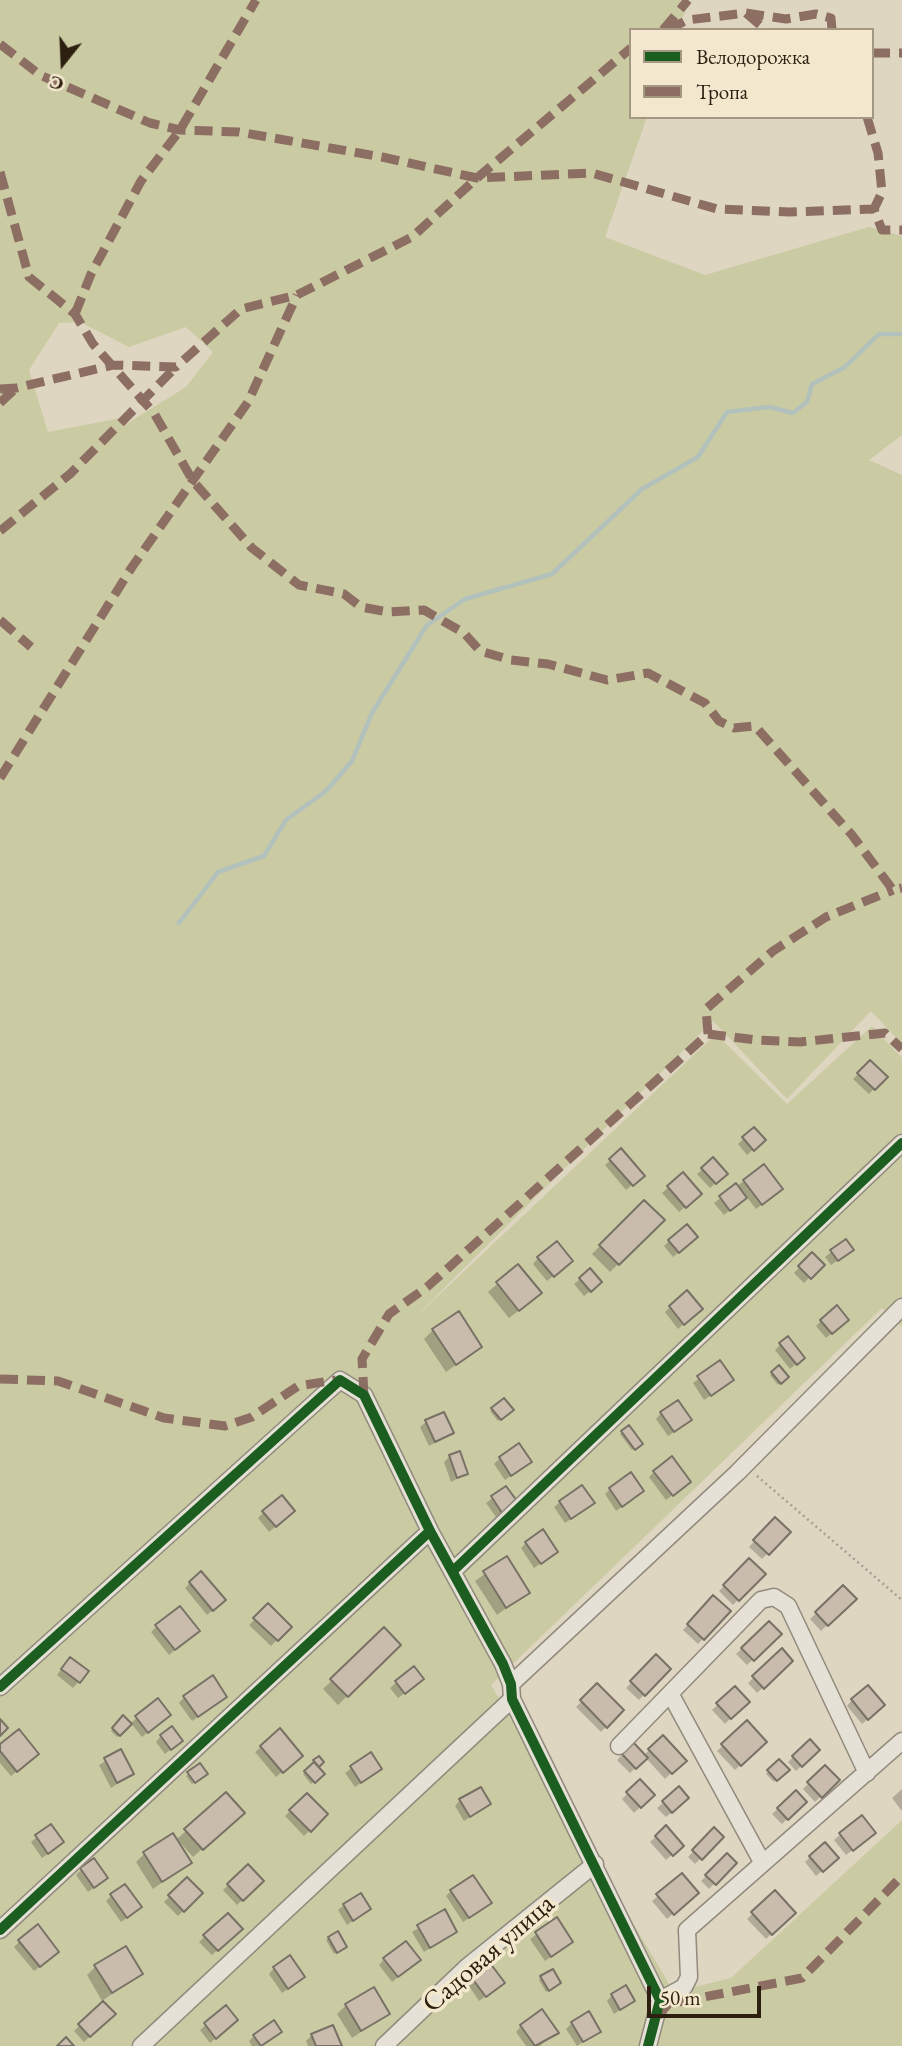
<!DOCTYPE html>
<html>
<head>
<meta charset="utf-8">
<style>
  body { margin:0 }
  #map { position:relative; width:902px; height:2046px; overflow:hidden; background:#dfd6c1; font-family:"EB Garamond",serif }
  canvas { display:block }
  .legend { position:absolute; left:629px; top:28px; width:245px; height:91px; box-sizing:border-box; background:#f3e8ce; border:2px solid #a49882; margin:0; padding:9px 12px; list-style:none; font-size:21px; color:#2d2010 }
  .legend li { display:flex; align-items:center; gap:14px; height:35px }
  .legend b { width:35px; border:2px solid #a49882 }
  .north { position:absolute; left:28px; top:28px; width:70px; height:70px; -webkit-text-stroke:5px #f3e8ce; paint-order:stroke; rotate:198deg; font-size:19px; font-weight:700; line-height:28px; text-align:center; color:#2d2010 }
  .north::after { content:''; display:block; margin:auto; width:24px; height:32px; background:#2d2010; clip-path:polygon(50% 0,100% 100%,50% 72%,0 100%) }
  .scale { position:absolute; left:647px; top:1986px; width:114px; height:32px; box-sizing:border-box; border:4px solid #2d2010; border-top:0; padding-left:9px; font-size:21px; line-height:24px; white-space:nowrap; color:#2d2010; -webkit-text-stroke:5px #f3e8ce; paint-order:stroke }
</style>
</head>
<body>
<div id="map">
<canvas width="902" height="2046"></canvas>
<ul class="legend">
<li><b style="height:9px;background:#1b5e20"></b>Велодорожка</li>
<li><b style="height:9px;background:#8d6e63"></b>Тропа</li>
</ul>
<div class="north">С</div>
<div class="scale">50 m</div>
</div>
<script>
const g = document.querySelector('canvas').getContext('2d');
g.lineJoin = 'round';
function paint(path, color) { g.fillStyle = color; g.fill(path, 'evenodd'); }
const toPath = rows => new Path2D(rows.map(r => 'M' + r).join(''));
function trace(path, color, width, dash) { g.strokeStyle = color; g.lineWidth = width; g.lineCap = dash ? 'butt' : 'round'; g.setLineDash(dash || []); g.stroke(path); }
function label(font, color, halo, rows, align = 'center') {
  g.font = font + ' "EB Garamond",serif'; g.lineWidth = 7; g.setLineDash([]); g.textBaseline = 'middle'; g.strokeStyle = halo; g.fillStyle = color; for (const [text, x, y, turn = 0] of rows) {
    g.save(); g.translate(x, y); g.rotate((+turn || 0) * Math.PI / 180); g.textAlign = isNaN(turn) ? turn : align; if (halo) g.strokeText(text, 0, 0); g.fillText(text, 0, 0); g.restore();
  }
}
const green = toPath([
  [0,0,689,0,678,30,631,30,631,117,647,117,605,237,705,275,869,227,902,236,902,435,869,460,902,475,902,1044,871,1011,787,1099,713,1021,407,1325,716,1034,787,1104,872,1026,902,1058,902,1327,882,1308,491,1685,674,1992,731,1978,902,1820,902,2046,0,2046],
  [80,322,129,347,186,327,213,352,186,387,128,423,121,418,48,432,29,370,59,323]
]);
const shadow = toPath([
  [870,1062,885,1077,869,1094,853,1079],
  [754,1129,763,1140,747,1155,738,1144],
  [621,1151,637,1181,626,1190,605,1165],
  [713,1160,725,1174,710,1188,697,1174],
  [683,1174,695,1199,679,1212,662,1193],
  [744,1181,776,1194,756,1209,746,1196,724,1215,714,1203],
  [644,1202,662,1220,610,1272,592,1254],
  [669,1241,690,1243,673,1257,664,1246],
  [845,1241,846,1255,831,1265,825,1257],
  [812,1254,822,1265,804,1283,794,1273],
  [538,1258,565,1266,547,1281,533,1264],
  [518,1266,531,1301,509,1318,488,1292],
  [590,1271,594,1288,584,1296,574,1284],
  [670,1307,695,1314,678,1329,665,1312],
  [821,1321,841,1325,826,1338,816,1326],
  [433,1330,480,1347,446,1372,424,1339],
  [781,1344,797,1363,790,1369,775,1350],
  [720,1363,726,1385,704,1400,693,1383],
  [779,1368,787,1377,778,1385,770,1375],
  [504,1400,512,1409,498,1421,490,1411],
  [661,1413,684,1425,668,1436,656,1419],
  [426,1422,452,1433,429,1446,420,1427],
  [628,1427,640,1443,632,1450,620,1434],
  [450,1456,466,1474,451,1482,444,1462],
  [500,1458,530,1462,505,1480,494,1464],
  [654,1472,684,1487,666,1500,649,1477],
  [506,1488,510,1507,496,1517,486,1503],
  [610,1489,637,1496,616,1511,605,1494],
  [560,1502,587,1508,565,1523,554,1507],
  [264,1512,288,1516,269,1532,258,1518],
  [775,1519,788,1532,762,1559,749,1547],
  [526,1543,550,1557,534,1568,521,1548],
  [507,1558,528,1592,497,1615,475,1581],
  [749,1561,763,1574,733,1605,719,1591],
  [190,1583,218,1606,207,1615,185,1588],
  [843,1588,854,1599,821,1631,810,1619],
  [713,1597,728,1611,698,1644,683,1630],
  [268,1606,290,1627,271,1646,249,1625],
  [769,1623,780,1634,747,1665,736,1654],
  [156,1627,192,1636,169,1655,151,1632],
  [384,1630,399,1645,338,1705,323,1689],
  [782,1651,791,1661,757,1693,748,1683],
  [656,1657,669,1669,639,1700,626,1688],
  [65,1664,87,1672,73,1688,57,1675],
  [414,1668,417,1684,398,1698,390,1688],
  [597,1686,622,1710,601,1732,576,1707],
  [735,1688,747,1702,725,1724,712,1710],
  [184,1697,220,1702,192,1721,179,1703],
  [157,1700,163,1720,142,1737,131,1723,117,1737,111,1731,123,1718,130,1724],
  [852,1700,877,1711,862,1724,847,1706],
  [747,1723,765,1742,735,1770,717,1751],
  [161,1736,175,1746,165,1754,156,1742],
  [663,1737,684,1761,665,1779,646,1758,630,1773,617,1760,633,1744,643,1756],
  [810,1741,818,1750,796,1771,788,1762],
  [0,1746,32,1759,11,1776,0,1763],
  [261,1747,295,1761,276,1777,255,1752],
  [121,1752,132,1774,111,1788,99,1765],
  [370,1754,380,1769,355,1787,345,1773],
  [318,1758,322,1762,316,1767,323,1774,311,1784,303,1774],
  [779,1761,787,1770,774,1782,766,1774],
  [825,1767,837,1780,815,1802,803,1789],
  [189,1774,204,1776,192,1784,186,1776],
  [640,1781,653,1795,634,1813,622,1799],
  [679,1789,682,1804,666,1817,657,1808],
  [902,1789,902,1811,892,1798],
  [796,1792,805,1802,782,1824,772,1814],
  [226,1795,234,1821,193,1857,177,1839],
  [307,1795,326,1814,304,1836,285,1816],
  [460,1800,489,1804,464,1821,455,1806],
  [861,1817,868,1838,846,1855,834,1840],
  [50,1826,56,1848,42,1858,31,1842],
  [666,1828,682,1846,666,1860,650,1842],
  [714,1830,722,1837,695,1864,688,1857],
  [145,1853,189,1863,153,1889,136,1862],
  [727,1856,735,1863,709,1889,701,1881],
  [810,1857,831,1863,816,1876,805,1862],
  [248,1867,262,1881,237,1905,223,1890],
  [82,1869,100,1883,88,1892,76,1875],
  [187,1879,201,1893,178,1916,164,1902],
  [451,1891,484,1908,463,1922,446,1896],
  [775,1892,793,1913,766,1939,747,1919],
  [111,1896,134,1913,121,1922,106,1901],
  [658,1896,691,1898,667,1919,652,1901],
  [344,1905,369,1909,347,1925,338,1910],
  [444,1912,455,1932,424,1952,412,1932],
  [228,1915,240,1929,212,1955,199,1942],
  [557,1920,571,1942,545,1961,530,1939],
  [329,1938,343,1948,334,1954,326,1940],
  [20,1941,52,1957,34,1971,14,1947],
  [384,1959,413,1965,392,1982,379,1965],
  [95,1967,141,1974,102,2001,87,1975],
  [274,1968,298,1982,282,1993,269,1974],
  [541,1977,557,1985,546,1992,539,1980],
  [472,1978,497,1988,479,2001,467,1983],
  [612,1995,633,2001,614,2014,607,2001],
  [103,2003,113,2014,84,2042,74,2031],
  [346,2005,388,2014,352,2038,337,2014],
  [225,2008,230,2026,210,2043,200,2030],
  [572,2023,598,2031,577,2046,566,2029],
  [521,2026,556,2032,540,2046,526,2046,516,2032],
  [312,2035,340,2046,308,2046,306,2041],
  [254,2036,274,2037,260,2046,252,2046,249,2041]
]);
const stream = toPath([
  [179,923,218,872,264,856,286,820,326,791,352,761,372,713,427,625,465,599,552,574,642,489,698,457,727,412,769,407,793,413,807,402,812,384,845,367,879,334,902,334]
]);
const building = toPath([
  [870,1060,888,1077,875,1090,857,1073,870,1060],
  [754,1127,766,1140,754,1151,742,1137,754,1127],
  [621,1148,645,1176,633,1186,609,1159,621,1148],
  [713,1157,728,1174,716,1184,701,1168,713,1157],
  [764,1164,783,1189,762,1205,743,1180,764,1164],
  [683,1172,702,1194,686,1208,667,1186,683,1172],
  [736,1183,747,1198,730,1211,719,1196,736,1183],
  [644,1200,665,1220,619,1265,599,1245,644,1200],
  [687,1224,698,1237,679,1253,668,1240,687,1224],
  [846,1239,854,1250,838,1261,830,1250,846,1239],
  [557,1241,573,1261,554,1277,537,1257,557,1241],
  [812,1252,825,1265,811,1279,798,1266,812,1252],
  [518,1264,542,1293,519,1311,496,1282,518,1264],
  [590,1268,602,1282,591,1292,579,1278,590,1268],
  [687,1290,703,1309,684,1325,669,1306,687,1290],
  [837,1305,849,1320,832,1334,820,1320,837,1305],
  [459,1311,482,1347,456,1365,432,1329,459,1311],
  [788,1336,805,1358,797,1365,779,1343,788,1336],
  [720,1360,734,1380,711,1396,697,1376,720,1360],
  [779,1365,789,1377,781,1384,771,1372,779,1365],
  [504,1398,514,1410,501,1420,491,1408,504,1398],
  [678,1400,692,1420,674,1432,660,1412,678,1400],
  [444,1412,454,1433,435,1442,425,1420,444,1412],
  [629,1425,643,1444,635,1450,621,1431,629,1425],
  [519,1443,532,1462,511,1476,499,1457,519,1443],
  [460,1451,468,1474,457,1478,449,1455,460,1451],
  [672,1456,691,1482,673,1496,653,1471,672,1456],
  [631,1472,644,1491,622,1507,609,1488,631,1472],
  [582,1485,595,1503,571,1519,559,1501,582,1485],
  [506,1486,517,1501,502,1513,491,1496,506,1486],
  [282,1495,295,1511,276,1527,262,1511,282,1495],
  [775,1517,791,1532,769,1555,753,1540,775,1517],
  [543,1529,558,1552,541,1564,525,1542,543,1529],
  [507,1556,530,1593,506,1608,483,1571,507,1556],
  [749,1558,766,1574,739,1601,723,1585,749,1558],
  [201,1571,226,1600,213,1611,189,1582,201,1571],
  [843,1585,857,1599,828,1626,815,1612,843,1585],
  [713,1595,731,1611,704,1640,687,1624,713,1595],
  [268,1603,292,1627,278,1641,253,1618,268,1603],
  [180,1606,200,1631,175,1650,155,1625,180,1606],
  [769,1621,782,1634,754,1661,741,1648,769,1621],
  [384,1627,401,1645,348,1697,330,1679,384,1627],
  [782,1648,793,1661,764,1689,752,1676,782,1648],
  [656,1654,671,1669,645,1696,630,1681,656,1654],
  [70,1657,89,1671,80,1683,61,1669,70,1657],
  [414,1666,424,1679,405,1694,395,1681,414,1666],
  [213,1675,227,1697,198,1717,183,1696,213,1675],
  [597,1683,624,1710,607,1728,580,1700,597,1683],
  [868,1685,885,1705,868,1720,851,1699,868,1685],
  [735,1686,750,1702,731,1719,716,1703,735,1686],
  [158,1698,171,1715,148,1733,135,1716,158,1698],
  [123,1715,132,1724,120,1736,112,1728,123,1715],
  [0,1719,8,1728,0,1736,0,1719],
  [747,1720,767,1742,741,1766,721,1744,747,1720],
  [172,1726,183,1741,171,1750,160,1735,172,1726],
  [280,1728,303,1756,283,1773,260,1746,280,1728],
  [19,1729,39,1754,17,1772,0,1751,0,1744,19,1729],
  [663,1735,687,1761,672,1774,648,1749,663,1735],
  [810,1739,820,1750,802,1767,792,1756,810,1739],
  [633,1742,648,1758,636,1769,621,1753,633,1742],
  [121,1749,134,1774,117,1783,104,1758,121,1749],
  [371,1752,382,1769,361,1783,350,1766,371,1752],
  [319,1756,324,1762,319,1767,313,1760,319,1756],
  [779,1759,790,1770,777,1781,767,1770,779,1759],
  [314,1762,325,1774,315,1783,304,1771,314,1762],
  [200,1763,208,1774,195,1783,187,1772,200,1763],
  [825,1765,840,1780,822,1798,807,1782,825,1765],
  [640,1779,655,1795,641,1808,626,1792,640,1779],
  [679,1786,689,1798,672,1813,662,1801,679,1786],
  [481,1787,491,1804,470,1817,459,1799,481,1787],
  [796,1790,807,1802,788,1820,777,1808,796,1790],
  [226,1792,245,1813,203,1850,184,1829,226,1792],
  [307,1793,328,1814,311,1832,289,1810,307,1793],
  [862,1815,876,1833,853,1851,839,1833,862,1815],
  [51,1824,64,1842,48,1854,35,1835,51,1824],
  [666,1825,684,1846,673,1856,655,1836,666,1825],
  [714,1827,724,1837,702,1860,692,1850,714,1827],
  [173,1833,192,1863,162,1882,143,1852,173,1833],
  [825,1842,839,1858,823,1872,809,1856,825,1842],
  [727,1853,737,1863,716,1885,705,1875,727,1853],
  [94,1858,108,1878,94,1888,80,1868,94,1858],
  [248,1864,264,1881,243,1901,227,1884,248,1864],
  [682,1873,699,1893,674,1915,656,1894,682,1873],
  [473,1875,492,1903,469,1918,450,1890,473,1875],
  [187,1877,203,1893,184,1912,168,1895,187,1877],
  [125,1884,142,1907,127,1918,110,1894,125,1884],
  [775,1890,796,1913,772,1935,751,1912,775,1890],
  [361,1893,371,1909,353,1921,343,1904,361,1893],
  [445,1909,457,1932,430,1948,417,1925,445,1909],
  [228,1913,243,1929,218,1951,203,1935,228,1913],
  [557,1917,573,1942,551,1957,535,1932,557,1917],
  [38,1924,59,1952,40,1967,18,1940,38,1924],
  [338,1931,347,1947,337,1953,328,1937,338,1931],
  [406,1941,421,1960,398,1977,383,1958,406,1941],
  [126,1946,143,1974,112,1993,94,1965,126,1946],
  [290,1955,305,1977,288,1989,273,1967,290,1955],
  [490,1963,505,1983,486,1997,471,1977,490,1963],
  [553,1969,561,1983,549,1991,540,1976,553,1969],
  [626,1985,635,2001,620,2010,611,1994,626,1985],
  [374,1987,390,2014,361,2031,345,2004,374,1987],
  [103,2001,116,2014,90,2037,78,2024,103,2001],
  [226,2005,238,2020,216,2039,204,2023,226,2005],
  [542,2009,559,2033,535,2046,520,2025,542,2009],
  [589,2011,601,2032,583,2042,571,2022,589,2011],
  [274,2020,282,2032,261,2046,253,2035,274,2020],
  [333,2025,342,2046,316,2046,311,2034,333,2025],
  [66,2037,74,2046,57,2046,66,2037]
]);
const path = toPath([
  [757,1476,902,1600]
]);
const minor = toPath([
  [454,1570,902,1143],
  [511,1684,737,1473,902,1307],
  [0,1687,340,1380,364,1395,430,1531,503,1664,511,1684,512,1699,660,2000,648,2046],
  [671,1695,762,1862],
  [619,1746,761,1600,774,1597,788,1606,867,1773],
  [0,1930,430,1531],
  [660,2000,684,1987,689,1977,687,1930,902,1741],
  [141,2046,512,1699],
  [384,2046,467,1967,595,1864]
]);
const quiet = toPath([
  [746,13,786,19,816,14,831,18,832,30],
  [663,30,688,0],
  [668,30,687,20,746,13,766,30],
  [0,44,40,75,150,123,180,130,239,132,382,157,477,178,592,173,717,209,789,212,874,209,882,230,902,230],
  [872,53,902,53],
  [867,117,878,153,882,192,874,209],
  [0,172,29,277,75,314,93,344,154,413,193,481,252,548,299,585,344,594,361,607,388,612,424,610,464,633,480,651,511,660,548,664,607,680,648,673,705,703,719,721,734,728,755,726,852,835,893,890,902,888],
  [75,314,91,274,141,181,180,130,256,0],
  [0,389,16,388,113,365,176,367,241,309,297,295,412,237,477,178,631,48],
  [0,403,16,388],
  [0,531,70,474,176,367],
  [0,620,31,647],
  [0,778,132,567,248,402,297,295],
  [708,1034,706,1009,773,951,826,917,893,890],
  [0,1379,58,1381,164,1418,225,1426,252,1417,298,1386,336,1380],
  [364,1395,362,1359,389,1314,427,1287,708,1034,756,1040,800,1042,885,1033,902,1049],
  [658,2016,668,2004,802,1978,902,1876]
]);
const cycleway = toPath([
  [454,1570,902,1143],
  [0,1687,340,1380,364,1395,430,1531,503,1664,511,1684,512,1699,660,2000,648,2046],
  [0,1930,430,1531]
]);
const streetNames = [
  ["Садовая улица",489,1954,-41]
];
paint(green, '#cacaa3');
paint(shadow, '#0003');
trace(stream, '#b2c1bb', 4.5);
paint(building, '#c9bcac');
trace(building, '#787165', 2);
trace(minor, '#918a7d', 19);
trace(path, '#a49f95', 2.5, [2, 3.5]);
trace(minor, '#e6e1d6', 16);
trace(quiet, '#8d6e63', 9, [18, 9]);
trace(cycleway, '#1b5e20', 10);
label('28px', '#2d2010', '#f3e8ce', streetNames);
</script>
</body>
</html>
